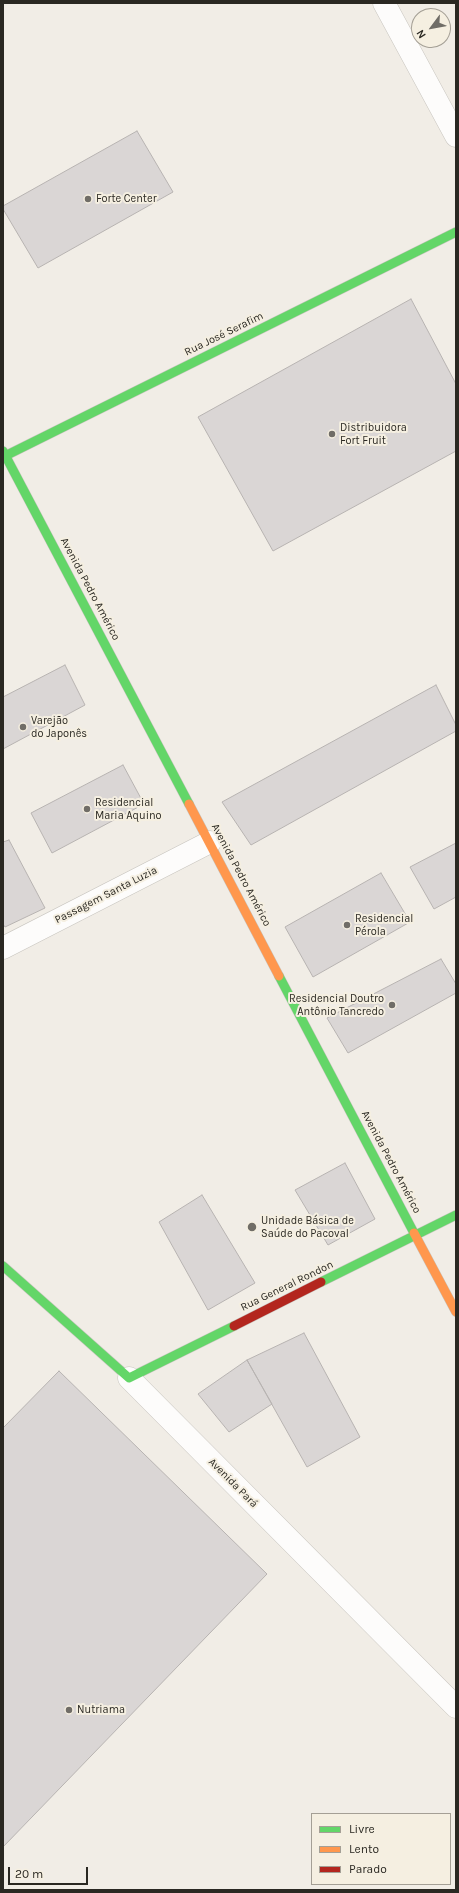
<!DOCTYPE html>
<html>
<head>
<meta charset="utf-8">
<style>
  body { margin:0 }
  #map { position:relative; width:459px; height:1893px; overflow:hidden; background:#f1ede6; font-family:Karla,sans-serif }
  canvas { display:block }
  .frame { position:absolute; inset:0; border:4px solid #2a2822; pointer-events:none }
  .legend { position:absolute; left:311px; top:1813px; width:140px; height:72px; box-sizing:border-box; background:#f5efe1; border:1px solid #a49f95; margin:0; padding:5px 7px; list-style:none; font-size:12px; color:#2a2822 }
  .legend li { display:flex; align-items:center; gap:8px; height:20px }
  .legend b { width:20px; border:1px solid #a49f95 }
  .north { position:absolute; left:411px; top:8px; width:40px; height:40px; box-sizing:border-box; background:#f5efe1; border:1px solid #a49f95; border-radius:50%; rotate:238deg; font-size:11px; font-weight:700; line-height:16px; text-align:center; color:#2a2822 }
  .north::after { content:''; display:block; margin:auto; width:14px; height:18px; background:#706d67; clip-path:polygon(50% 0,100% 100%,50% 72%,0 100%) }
  .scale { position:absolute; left:8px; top:1867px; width:80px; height:18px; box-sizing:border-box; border:2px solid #2a2822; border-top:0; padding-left:5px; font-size:12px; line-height:14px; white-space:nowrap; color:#2a2822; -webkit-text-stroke:3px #f5efe1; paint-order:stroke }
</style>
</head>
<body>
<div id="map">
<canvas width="459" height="1893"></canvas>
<div class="frame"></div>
<ul class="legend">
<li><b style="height:5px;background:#63d668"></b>Livre</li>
<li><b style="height:5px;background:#ff974d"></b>Lento</li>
<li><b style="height:5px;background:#b3261e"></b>Parado</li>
</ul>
<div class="north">N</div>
<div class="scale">20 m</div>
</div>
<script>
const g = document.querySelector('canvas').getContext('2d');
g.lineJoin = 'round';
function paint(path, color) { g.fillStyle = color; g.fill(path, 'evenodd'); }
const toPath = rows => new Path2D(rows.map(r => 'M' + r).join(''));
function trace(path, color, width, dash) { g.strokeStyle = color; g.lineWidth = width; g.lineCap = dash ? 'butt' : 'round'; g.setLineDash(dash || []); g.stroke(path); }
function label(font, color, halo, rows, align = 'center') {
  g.font = font + ' Karla,sans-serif'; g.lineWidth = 4; g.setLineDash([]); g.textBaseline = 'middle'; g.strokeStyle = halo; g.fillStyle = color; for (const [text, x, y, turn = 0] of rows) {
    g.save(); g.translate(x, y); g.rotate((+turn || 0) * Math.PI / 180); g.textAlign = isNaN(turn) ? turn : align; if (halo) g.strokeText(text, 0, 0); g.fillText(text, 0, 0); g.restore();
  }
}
const building = toPath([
  [137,131,173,192,38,268,3,209,3,206,137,131],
  [411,299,456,384,456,451,273,551,198,417,411,299],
  [65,665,85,705,3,749,3,697,65,665],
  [436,685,456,725,456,731,251,845,222,802,436,685],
  [123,765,144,804,52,853,31,813,123,765],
  [9,840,45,908,5,927,3,924,3,842,9,840],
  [456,843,456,897,434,909,410,867,456,843],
  [381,873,410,922,313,977,285,927,381,873],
  [441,959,456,984,456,993,348,1053,327,1018,441,959],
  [345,1163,375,1219,328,1245,295,1190,345,1163],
  [202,1195,255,1283,208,1310,159,1222,202,1195],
  [304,1333,360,1437,307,1467,247,1360,304,1333],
  [247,1360,272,1404,229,1432,198,1394,247,1360],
  [59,1371,267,1574,3,1847,3,1428,59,1371]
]);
const street = toPath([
  [384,3,456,136],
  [3,948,210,842],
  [129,1378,456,1707]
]);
const fast = toPath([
  [3,451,189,804],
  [3,457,456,232],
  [279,976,414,1233],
  [3,1266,129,1378,234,1326],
  [321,1282,456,1215]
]);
const slow = toPath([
  [189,804,279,976],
  [414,1233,456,1312]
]);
const jam = toPath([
  [234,1326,321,1282]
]);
const markers = [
  [88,199,4,"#706d67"],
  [332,434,4,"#706d67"],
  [23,727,4,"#706d67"],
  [87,809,4,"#706d67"],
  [347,925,4,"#706d67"],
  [392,1005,4,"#706d67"],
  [252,1227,5,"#706d67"],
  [69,1710,4,"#706d67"]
];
const poiNames = [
  ["Forte Center",96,199],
  ["Distribuidora",340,428],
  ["Fort Fruit",340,441],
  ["Varejão",31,721],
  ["do Japonês",31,734],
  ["Residencial",95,803],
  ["Maria Aquino",95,816],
  ["Residencial",355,919],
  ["Pérola",355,932],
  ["Residencial Doutro",384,999,"right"],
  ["Antônio Tancredo",384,1012,"right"],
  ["Unidade Básica de",261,1221],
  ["Saúde do Pacoval",261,1234],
  ["Nutriama",77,1710]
];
const streetNames = [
  ["Rua José Serafim",224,334,-26],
  ["Avenida Pedro Américo",90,589,62],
  ["Avenida Pedro Américo",241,875,62],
  ["Passagem Santa Luzia",106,895,-27],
  ["Avenida Pedro Américo",391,1162,62],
  ["Rua General Rondon",287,1286,-26],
  ["Avenida Pará",233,1483,45]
];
paint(building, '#dad6d5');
trace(building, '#b7b3b1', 1);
trace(street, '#c7c4be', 23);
trace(fast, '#c7c4be', 10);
trace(slow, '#c7c4be', 10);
trace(jam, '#c7c4be', 10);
trace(street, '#fdfcfb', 22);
trace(fast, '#63d668', 9);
trace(slow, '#ff974d', 9);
trace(jam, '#b3261e', 9);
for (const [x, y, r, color] of markers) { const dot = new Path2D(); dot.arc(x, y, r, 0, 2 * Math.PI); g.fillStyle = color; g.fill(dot); trace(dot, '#f5efe1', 1.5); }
label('11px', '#2a2822', '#f5efe1', poiNames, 'left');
label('11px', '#2a2822', '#f5efe1', streetNames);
</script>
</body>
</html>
